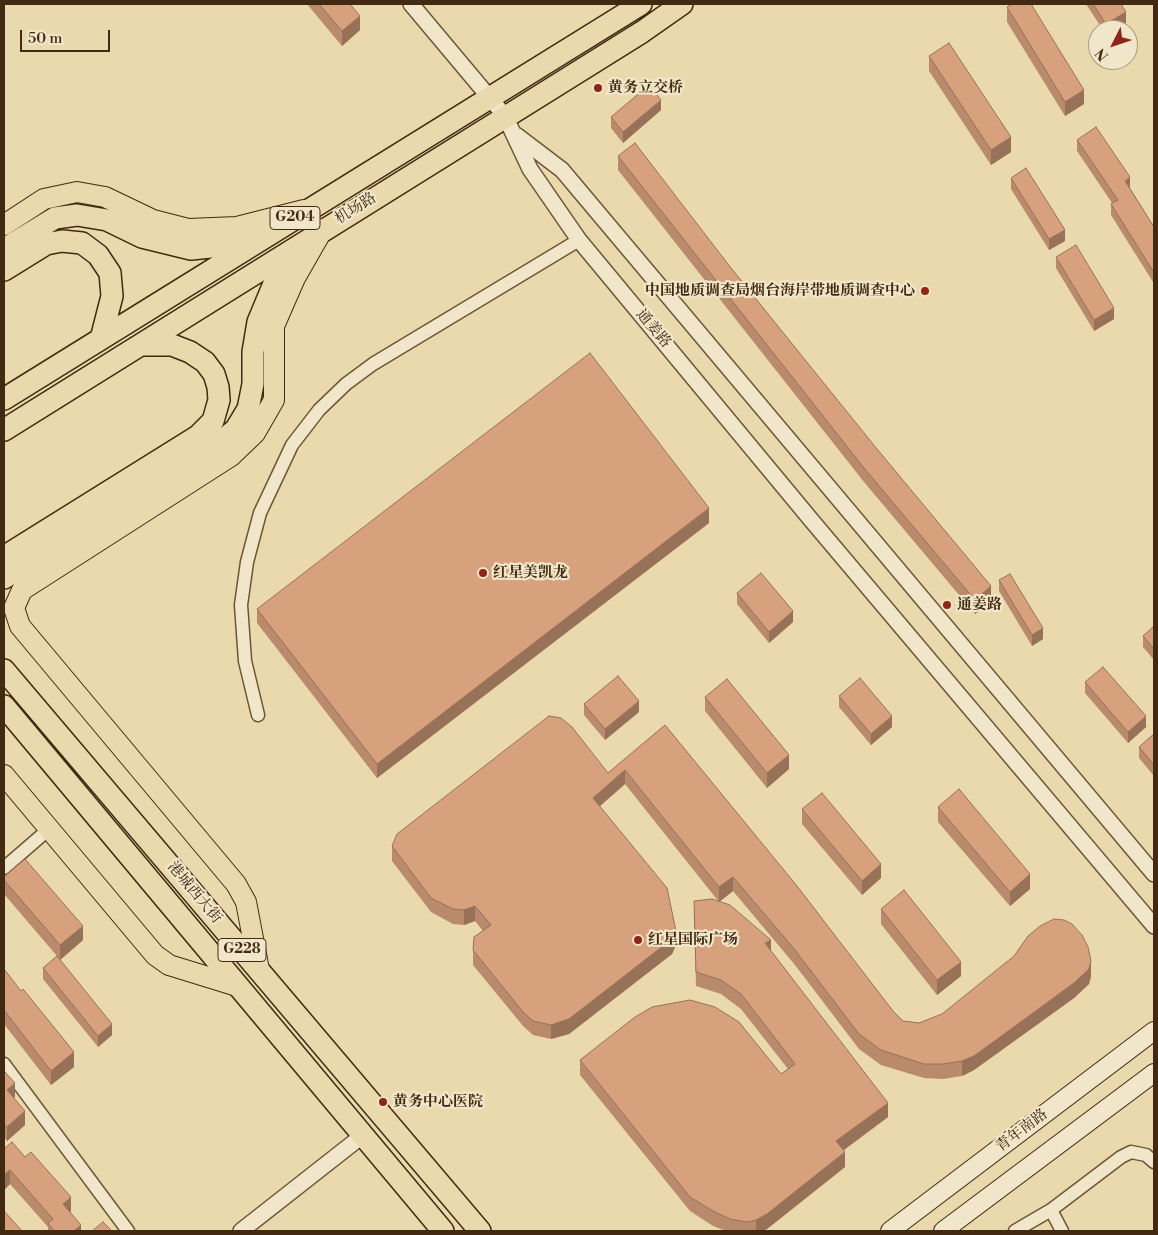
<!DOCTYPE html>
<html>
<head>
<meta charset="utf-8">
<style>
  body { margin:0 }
  #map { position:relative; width:1158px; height:1235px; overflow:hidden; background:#e9d9ac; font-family:"Libre Bodoni",serif }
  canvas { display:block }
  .frame { position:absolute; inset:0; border:5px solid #422a12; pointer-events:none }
  .north { position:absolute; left:1088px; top:20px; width:50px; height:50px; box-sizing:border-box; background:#f1e6c9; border:1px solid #ab9b80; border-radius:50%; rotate:229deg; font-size:14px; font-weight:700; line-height:20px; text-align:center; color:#422a12 }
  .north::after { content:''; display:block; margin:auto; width:18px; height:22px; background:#8f2418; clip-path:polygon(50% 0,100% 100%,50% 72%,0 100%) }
  .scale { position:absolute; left:20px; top:30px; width:90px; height:22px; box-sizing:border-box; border:2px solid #422a12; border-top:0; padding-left:6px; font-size:15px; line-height:18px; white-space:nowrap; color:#422a12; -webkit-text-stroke:4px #f1e6c9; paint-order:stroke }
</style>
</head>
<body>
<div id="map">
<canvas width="1158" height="1235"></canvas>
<div class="frame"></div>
<div class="north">N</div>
<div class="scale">50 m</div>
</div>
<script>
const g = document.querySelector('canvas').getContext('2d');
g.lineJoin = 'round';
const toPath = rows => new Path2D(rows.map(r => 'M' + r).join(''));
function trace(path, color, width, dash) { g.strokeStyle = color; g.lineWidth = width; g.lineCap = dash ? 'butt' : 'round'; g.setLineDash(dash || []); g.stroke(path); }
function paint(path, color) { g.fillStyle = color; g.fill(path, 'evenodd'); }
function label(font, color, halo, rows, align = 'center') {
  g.font = font + ' "Libre Bodoni","Noto Serif SC",serif'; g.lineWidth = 4.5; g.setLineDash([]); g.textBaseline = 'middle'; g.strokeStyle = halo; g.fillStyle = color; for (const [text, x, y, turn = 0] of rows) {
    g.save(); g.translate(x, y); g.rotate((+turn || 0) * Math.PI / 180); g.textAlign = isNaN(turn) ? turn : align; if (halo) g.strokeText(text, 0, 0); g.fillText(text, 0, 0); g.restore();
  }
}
const minor = toPath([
  [258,715,245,661,241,605,247,562,260,513,292,445,319,410,346,384,373,364,579,240],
  [4,868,49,829],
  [4,1064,128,1231],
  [1051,1210,1062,1231],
  [1015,1231,1051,1210,1121,1157,1131,1152,1146,1155,1154,1162]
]);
const tertiary = toPath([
  [411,4,505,116,530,169,579,240,812,521,1154,926],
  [516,135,562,170,1154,874],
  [241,1231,362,1136]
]);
const secondary = toPath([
  [890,1231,1154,1031],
  [943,1231,1154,1073]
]);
const primary = toPath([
  [4,225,44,199,77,192,105,197,153,220,188,229,237,227,304,210],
  [4,775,155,955,169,965,237,986],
  [259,970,246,902,236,884,20,626,14,608,22,590,231,456,255,433,274,400,274,326,295,278,323,229]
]);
const trunk = toPath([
  [4,249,55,218,77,215,107,220,142,237,191,249,230,245,249,237],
  [4,270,46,244,62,241,82,243,98,255,110,273,112,296,101,339],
  [4,399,641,4],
  [4,430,642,32,682,4],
  [4,557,198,436,213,421,219,400,218,387,214,374,205,362,190,352,172,345,140,345],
  [4,578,208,452,236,429,248,409,253,384,253,352,258,322,273,286,299,249],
  [4,670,480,1231],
  [4,706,443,1231]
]);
const wall = toPath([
  [307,4,350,4,360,30,342,46],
  [1086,4,1121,4,1126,23,1115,30,1103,30],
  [1007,7,1084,104,1065,116,1007,22],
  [929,56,1011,152,991,165,929,71],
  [661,110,623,143,611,128,611,117],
  [1077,140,1130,188,1154,227,1154,282,1153,282,1111,215,1111,204,1112,203,1077,151],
  [618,156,731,268,991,600,975,614,864,482,618,170],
  [1011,178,1065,241,1049,250,1011,189],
  [1056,257,1114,319,1094,331,1056,268],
  [709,523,377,778,257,623,257,609],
  [999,580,1043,639,1032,646,999,591],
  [737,593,793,622,769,643,737,604],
  [1154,626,1154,660,1143,647,1143,636],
  [1085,682,1146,727,1128,743,1085,693],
  [839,696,892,727,871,745,839,707],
  [705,697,789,769,767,788,705,711],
  [584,704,639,712,605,740,584,715],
  [665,725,893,1011,903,1021,919,1023,1091,976,1089,984,1074,998,974,1070,962,1076,943,1079,924,1078,881,1065,859,1049,795,965,733,891,719,902,771,951,888,1117,843,1150,845,1167,767,1229,762,1231,726,1231,713,1226,690,1211,580,1075,580,1060,781,1074,788,1069,741,1009,721,994,696,986,694,915,719,902,625,784,600,806,676,945,672,954,569,1034,551,1039,533,1035,523,1026,473,965,473,950,483,931,475,921,464,925,453,924,431,912,392,861,392,846,608,773],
  [1154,734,1154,776,1139,758,1139,747],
  [938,807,1030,889,1010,906,938,822],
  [802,809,881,878,862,895,802,824],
  [4,877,83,940,60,960,112,1035,98,1047,43,979,43,968,57,956,4,894],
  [881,909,961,976,937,995,881,924],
  [4,969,74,1067,51,1085,4,1024],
  [4,1071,15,1097,13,1098,25,1125,7,1141,4,1137],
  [4,1149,71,1211,70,1212,81,1231,48,1231,48,1227,10,1184,5,1189,4,1187]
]);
const shadedWall = toPath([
  [1126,12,1126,23,1115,30,1106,30,1106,24],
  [360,16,360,30,342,46,342,31],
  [1084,90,1084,104,1065,116,1065,102],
  [661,100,661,110,623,143,623,132],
  [1011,137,1011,152,991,165,991,150],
  [1130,177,1130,188,1125,181],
  [1065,230,1065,241,1049,250,1049,239],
  [1153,271,1154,271,1154,282,1153,282],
  [1114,308,1114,319,1094,331,1094,320],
  [709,508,709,523,377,778,377,764],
  [991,586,991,600,975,614,975,600],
  [793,611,793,622,769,643,769,632],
  [1043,628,1043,639,1032,646,1032,635],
  [639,701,639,712,605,740,605,729],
  [892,716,892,727,871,745,871,734],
  [1146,716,1146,727,1128,743,1128,732],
  [789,755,789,769,767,788,767,773],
  [625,770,625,784,593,812,593,798],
  [881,864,881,878,862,895,862,881],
  [1030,874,1030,889,1010,906,1010,892],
  [733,877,733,891,719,902,719,887],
  [475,906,475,921,464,925,464,910],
  [83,926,83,940,60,960,60,945],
  [676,931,676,945,672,954,569,1034,551,1039,551,1025],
  [771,940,771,954,765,943],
  [1091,961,1091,976,1089,984,1074,998,974,1070,962,1076,962,1061],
  [961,962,961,976,937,995,937,980],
  [112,1024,112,1035,98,1047,98,1036],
  [74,1052,74,1067,51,1085,51,1071],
  [15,1083,15,1097,7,1104,7,1090],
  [888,1103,888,1117,836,1156,836,1141],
  [25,1111,25,1125,7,1141,7,1127],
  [845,1152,845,1167,767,1229,762,1231,756,1231,756,1220],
  [10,1170,10,1184,5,1189,5,1174],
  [71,1197,71,1211,63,1219,63,1204],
  [81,1225,81,1231,74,1231]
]);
const building = toPath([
  [319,4,350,4,360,16,342,31,319,4],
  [1012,4,1031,4,1084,90,1065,102,1007,7,1012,4],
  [1093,4,1121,4,1126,12,1106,24,1093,4],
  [949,43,1011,137,991,150,929,56,949,43],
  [649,85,661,100,623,132,611,117,649,85],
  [1096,127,1130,177,1125,181,1154,227,1154,271,1153,271,1111,204,1118,200,1077,140,1096,127],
  [635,143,731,268,877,449,991,586,975,600,864,468,618,156,635,143],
  [1026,168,1065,230,1049,239,1011,178,1026,168],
  [1076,245,1114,308,1094,320,1056,257,1076,245],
  [590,353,709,508,377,764,257,609,590,353],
  [761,573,793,611,769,632,737,593,761,573],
  [1010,574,1043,628,1032,635,999,580,1010,574],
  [1154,626,1154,649,1143,636,1154,626],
  [1103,667,1146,716,1128,732,1085,682,1103,667],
  [618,676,639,701,605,729,584,704,618,676],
  [860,678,892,716,871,734,839,696,860,678],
  [727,679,789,755,767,773,705,697,727,679],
  [549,716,561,718,572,727,608,773,665,725,797,886,893,1011,903,1021,919,1023,942,1014,1014,956,1028,936,1040,926,1054,919,1064,920,1072,924,1082,935,1088,947,1091,961,1089,969,1074,983,974,1056,962,1061,943,1064,924,1064,881,1050,859,1034,795,950,733,877,719,887,625,770,593,798,667,888,676,931,672,939,569,1019,551,1025,533,1021,523,1012,473,950,474,937,491,925,475,906,464,910,453,909,431,898,392,846,397,834,549,716],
  [1154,734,1154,765,1139,747,1154,734],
  [959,789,1030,874,1010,892,938,807,959,789],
  [822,793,881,864,862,881,802,809,822,793],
  [25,859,83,926,60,945,4,880,4,877,25,859],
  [904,890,961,962,937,980,881,909,904,890],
  [712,899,730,905,771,940,765,943,888,1103,836,1141,845,1152,767,1214,756,1220,747,1222,730,1219,713,1211,690,1197,580,1060,635,1017,652,1007,690,1000,715,1007,739,1022,781,1074,795,1064,741,994,721,980,696,972,694,901,712,899],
  [57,956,112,1024,98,1036,43,968,57,956],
  [4,969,21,991,23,989,74,1052,51,1071,4,1010,4,969],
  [4,1071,15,1083,7,1090,25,1111,7,1127,4,1124,4,1071],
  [12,1142,25,1157,31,1152,71,1197,63,1204,81,1225,74,1231,54,1231,48,1223,53,1219,10,1170,5,1174,4,1173,4,1149,12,1142],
  [4,1211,22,1231,4,1231,4,1211],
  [103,1222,112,1231,92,1231,103,1222]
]);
const markers = [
  [598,88,5,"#8f2418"],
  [925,291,5,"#8f2418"],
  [483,573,5,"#8f2418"],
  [947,605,5,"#8f2418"],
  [638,940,5,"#8f2418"],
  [383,1102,5,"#8f2418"]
];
const shields = [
  [295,218,50],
  [242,950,48]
];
const shieldNames = [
  ["G204",295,218],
  ["G228",242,950]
];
const poiNames = [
  ["黄务立交桥",608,88],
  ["中国地质调查局烟台海岸带地质调查中心",915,291,"right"],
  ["红星美凯龙",493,573],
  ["通姜路",957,605],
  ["红星国际广场",648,940],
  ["黄务中心医院",393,1102]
];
const streetNames = [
  ["机场路",356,209,-32],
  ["通姜路",653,329,50],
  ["港城西大街",194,893,50],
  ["青年南路",1022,1131,-37]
];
trace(minor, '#6c5638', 15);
trace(tertiary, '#6c5638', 18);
trace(secondary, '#422a12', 20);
trace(primary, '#422a12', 22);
trace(trunk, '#422a12', 24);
trace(minor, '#f1e6c9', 12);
trace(tertiary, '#f1e6c9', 15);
trace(secondary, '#f1e6c9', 18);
trace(primary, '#e9d9ac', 20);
trace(trunk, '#e9d9ac', 21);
paint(wall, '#ba8a6c');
paint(shadedWall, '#977158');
paint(building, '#d8a17d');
trace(building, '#977158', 1);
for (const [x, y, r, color] of markers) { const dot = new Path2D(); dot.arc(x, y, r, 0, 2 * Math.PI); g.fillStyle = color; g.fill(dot); trace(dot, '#f1e6c9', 2); }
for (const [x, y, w] of shields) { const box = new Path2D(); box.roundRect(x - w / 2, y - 11.5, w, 23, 4); g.fillStyle = '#f1e6c9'; g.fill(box); trace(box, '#422a12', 1); }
label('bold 14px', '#422a12', null, shieldNames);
label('bold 15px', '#422a12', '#f1e6c9', poiNames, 'left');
label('15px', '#422a12', '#f1e6c9', streetNames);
</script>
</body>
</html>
